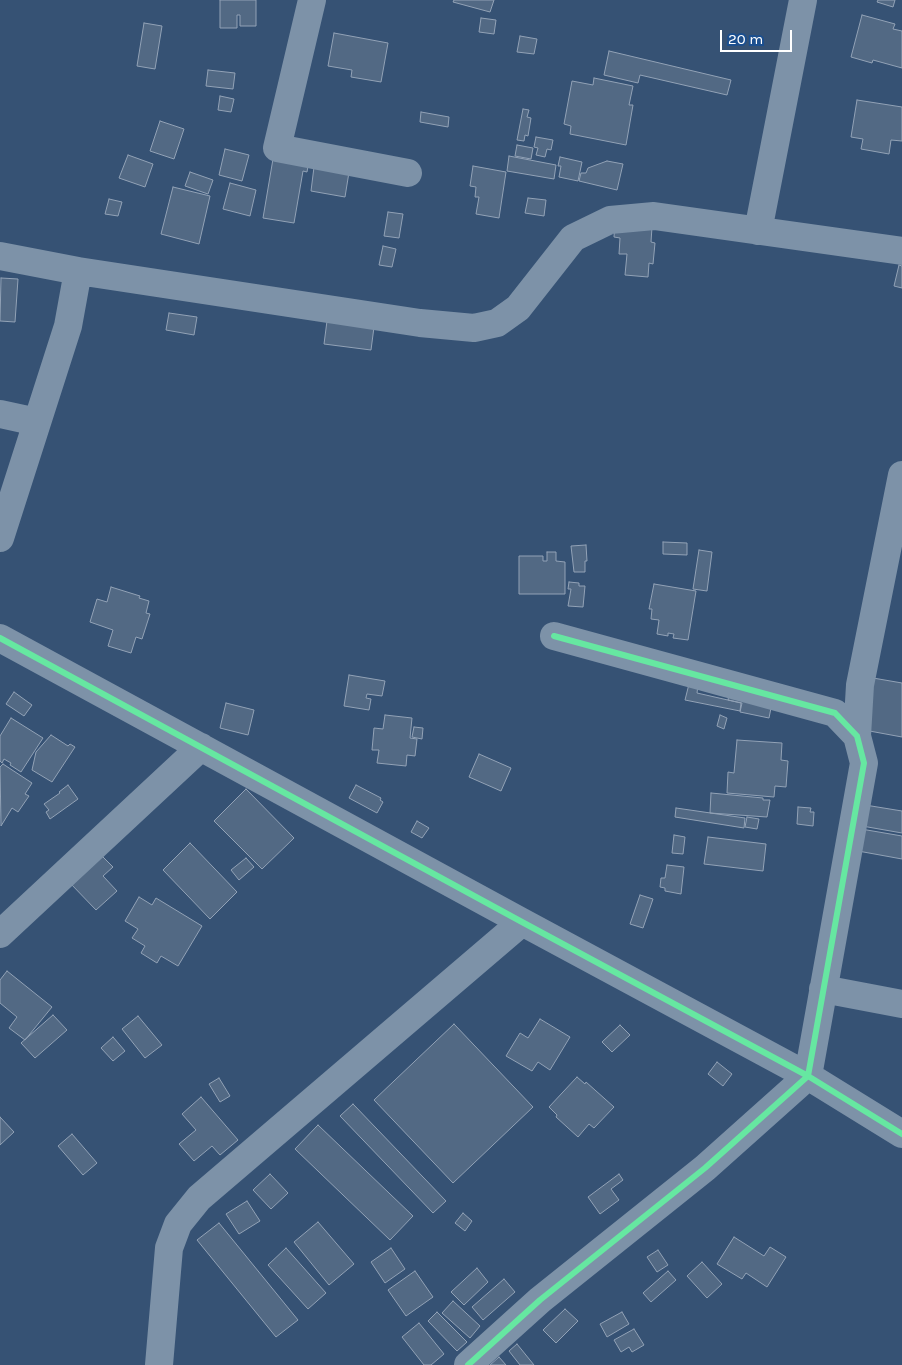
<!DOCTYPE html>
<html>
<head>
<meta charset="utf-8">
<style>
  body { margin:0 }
  #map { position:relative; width:902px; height:1365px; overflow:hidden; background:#365274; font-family:Karla,sans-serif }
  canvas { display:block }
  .scale { position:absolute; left:720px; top:30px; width:72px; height:22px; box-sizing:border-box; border:2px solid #fff; border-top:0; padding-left:6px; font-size:15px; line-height:18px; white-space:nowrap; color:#fff; -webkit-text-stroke:4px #1b4f8f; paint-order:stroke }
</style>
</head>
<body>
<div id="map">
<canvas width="902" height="1365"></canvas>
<div class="scale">20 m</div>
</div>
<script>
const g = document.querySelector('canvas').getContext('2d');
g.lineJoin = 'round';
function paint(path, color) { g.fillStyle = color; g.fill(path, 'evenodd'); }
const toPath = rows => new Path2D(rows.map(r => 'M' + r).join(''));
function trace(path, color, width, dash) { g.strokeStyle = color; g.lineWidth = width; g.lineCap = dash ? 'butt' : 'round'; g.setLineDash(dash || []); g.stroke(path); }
const building = toPath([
  [220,0,256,0,256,26,240,26,240,15,237,15,237,28,220,28,220,0],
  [454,0,494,0,490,12,453,2,454,0],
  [878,0,895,0,893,7,877,2,878,0],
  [862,15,895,24,893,29,902,31,902,68,873,60,872,63,851,57,862,15],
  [481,18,496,20,494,34,479,32,481,18],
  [144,23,162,26,155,69,137,66,144,23],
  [334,33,388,43,381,82,351,77,352,70,328,66,334,33],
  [520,36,537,39,534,54,517,52,520,36],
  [609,51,731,80,727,95,640,75,638,83,604,75,609,51],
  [208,70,235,73,233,89,206,86,208,70],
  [594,78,633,86,629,105,633,105,626,145,570,134,571,126,564,124,572,81,593,85,594,78],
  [220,96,234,99,231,112,218,110,220,96],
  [857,100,902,107,902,141,891,140,889,154,861,149,863,139,851,137,857,100],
  [523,109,529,110,527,117,531,118,528,136,525,135,524,141,517,140,523,109],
  [421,112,449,117,448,127,420,122,421,112],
  [160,121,184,129,174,159,150,151,160,121],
  [536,137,553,140,551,150,547,149,545,157,536,155,538,148,534,147,536,137],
  [517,145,533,148,531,159,515,156,517,145],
  [225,149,249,155,242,181,219,175,225,149],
  [274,153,350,166,345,197,311,191,314,167,308,166,307,172,303,171,294,223,263,218,274,153],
  [128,155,153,164,145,187,119,178,128,155],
  [509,156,556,165,554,179,507,171,509,156],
  [560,157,582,162,578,181,559,177,561,166,558,166,560,157],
  [607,161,623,164,617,190,579,181,581,173,586,173,588,168,607,161],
  [473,166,506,172,499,218,476,214,479,197,475,197,476,187,470,186,473,166],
  [190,172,213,180,208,194,185,186,190,172],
  [230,183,256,190,250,216,223,209,230,183],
  [173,187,210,196,199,244,161,234,173,187],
  [528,198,546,200,544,216,525,213,528,198],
  [109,199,122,202,118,216,105,214,109,199],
  [388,212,403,214,399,238,384,236,388,212],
  [615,223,652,227,651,242,655,243,653,264,649,263,648,277,625,275,627,254,619,254,620,238,614,237,615,223],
  [383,246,396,249,392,267,379,265,383,246],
  [899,265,902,266,902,288,894,286,899,265],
  [1,278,18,279,15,322,0,321,1,278],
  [169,313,197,317,194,335,166,330,169,313],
  [327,321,374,327,371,350,324,344,327,321],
  [663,542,687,543,687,555,663,554,663,542],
  [586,545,587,561,585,561,585,572,574,572,571,546,586,545],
  [699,550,712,552,707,591,693,589,699,550],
  [547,552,556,552,556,561,565,562,565,594,519,594,519,556,543,556,543,561,547,561,547,552],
  [569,582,579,583,579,586,585,586,583,607,568,606,571,589,568,589,569,582],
  [654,584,696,591,688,640,673,638,674,634,668,633,668,636,657,634,659,620,651,619,652,609,649,609,654,584],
  [111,587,140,596,139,598,149,601,146,613,150,614,142,639,136,637,131,653,108,646,113,630,90,622,97,599,107,602,111,587],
  [349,675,385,681,382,696,367,694,366,698,371,699,369,710,344,706,349,675],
  [873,678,902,683,902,737,864,730,873,678],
  [689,684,698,685,697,693,741,703,740,711,685,700,689,684],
  [14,692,32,705,24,716,6,704,14,692],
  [729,694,772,703,769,718,740,712,742,703,728,700,729,694],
  [226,703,254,710,248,735,220,728,226,703],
  [385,715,412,718,410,738,417,739,415,756,407,755,406,766,377,763,379,750,372,750,374,728,383,729,385,715],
  [720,715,727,718,724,729,717,726,720,715],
  [11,718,43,738,21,772,10,765,11,763,4,759,2,763,0,761,0,736,11,718],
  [414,727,423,728,422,739,412,737,414,727],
  [51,735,68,746,70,744,75,747,52,782,32,770,36,752,51,735],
  [737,740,782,743,781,760,788,761,786,787,775,786,774,797,727,793,728,772,734,773,737,740],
  [479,754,511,768,501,791,469,777,479,754],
  [3,764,32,783,25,794,29,796,18,812,12,808,1,826,0,767,3,764],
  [68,785,78,799,50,819,46,812,49,810,44,804,60,793,59,792,68,785],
  [356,785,381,798,380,800,383,802,377,813,349,798,356,785],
  [246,789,294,838,262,869,214,821,246,789],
  [711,793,763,798,763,800,770,800,767,817,710,813,711,793],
  [865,805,902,811,902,833,862,826,865,805],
  [798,807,811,808,810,812,814,812,813,826,797,824,798,807],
  [676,808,745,818,744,828,675,817,676,808],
  [747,817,759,819,757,829,745,827,747,817],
  [417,821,429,828,422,838,411,832,417,821],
  [861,829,902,836,902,859,858,851,861,829],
  [674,835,685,837,683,854,672,853,674,835],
  [708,837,766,844,763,871,704,864,708,837],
  [190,843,237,892,210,919,163,870,190,843],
  [101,855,113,867,103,876,117,891,96,910,70,883,101,855],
  [246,858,254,867,239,880,231,870,246,858],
  [667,865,684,867,681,894,665,891,665,888,660,887,661,878,665,878,667,865],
  [640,895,653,899,643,928,630,924,640,895],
  [139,897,152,905,156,898,202,926,178,966,161,956,157,963,141,953,145,946,132,938,138,929,125,921,139,897],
  [7,971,52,1007,25,1040,9,1028,17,1017,0,1003,0,980,7,971],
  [53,1015,67,1030,35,1058,21,1043,53,1015],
  [138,1016,162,1045,145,1058,122,1029,138,1016],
  [540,1019,570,1037,550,1070,538,1062,532,1071,506,1056,520,1033,528,1038,540,1019],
  [454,1024,533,1107,453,1183,374,1100,454,1024],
  [620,1025,630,1035,612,1052,602,1042,620,1025],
  [113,1037,125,1051,113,1061,101,1048,113,1037],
  [717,1062,732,1074,723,1086,708,1074,717,1062],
  [577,1077,585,1084,586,1082,614,1107,594,1128,589,1124,578,1137,556,1117,557,1115,549,1107,577,1077],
  [219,1078,230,1096,220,1102,209,1084,219,1078],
  [201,1097,238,1140,220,1155,212,1146,194,1161,179,1144,196,1130,182,1114,201,1097],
  [353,1104,446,1201,433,1213,340,1116,353,1104],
  [0,1117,14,1132,0,1145,0,1117],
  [318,1125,413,1216,390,1240,295,1149,318,1125],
  [72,1134,97,1163,83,1175,58,1146,72,1134],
  [270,1174,288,1193,271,1209,253,1190,270,1174],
  [619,1174,623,1180,611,1189,619,1200,600,1214,588,1197,619,1174],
  [247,1201,260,1221,239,1234,226,1214,247,1201],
  [463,1213,472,1221,465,1231,455,1223,463,1213],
  [318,1222,354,1264,329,1285,294,1242,318,1222],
  [219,1223,298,1320,276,1337,197,1240,219,1223],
  [734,1237,764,1256,770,1247,786,1257,767,1287,746,1273,742,1279,717,1264,734,1237],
  [286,1248,326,1293,308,1309,268,1265,286,1248],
  [391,1248,405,1269,385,1283,371,1262,391,1248],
  [658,1250,668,1265,657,1272,647,1257,658,1250],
  [702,1262,722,1284,707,1298,687,1276,702,1262],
  [477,1268,488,1282,464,1305,451,1292,477,1268],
  [415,1271,433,1297,406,1316,388,1290,415,1271],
  [668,1271,676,1280,651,1302,643,1293,668,1271],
  [504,1279,515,1292,483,1320,472,1307,504,1279],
  [453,1301,480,1326,470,1338,442,1313,453,1301],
  [565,1309,578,1321,556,1343,543,1330,565,1309],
  [437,1312,467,1342,457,1351,428,1321,437,1312],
  [622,1312,629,1324,607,1337,600,1324,622,1312],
  [419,1323,444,1354,431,1365,424,1365,402,1337,419,1323],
  [634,1329,644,1345,632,1352,629,1347,621,1352,614,1340,634,1329],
  [517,1344,534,1365,520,1365,509,1351,517,1344],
  [499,1357,506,1365,490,1365,499,1357]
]);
const minor = toPath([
  [312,0,277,148,408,173],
  [758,231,803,0],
  [0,256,78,271,68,326,0,538],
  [78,271,420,323,474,328,497,323,518,308,573,238,610,220,654,216,902,251],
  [0,414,37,422],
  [0,638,522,922,808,1076,902,1134],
  [857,736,860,685,902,475],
  [0,934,201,747],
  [823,989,902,1004],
  [159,1365,169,1248,178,1224,199,1198,522,922],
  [468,1365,540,1300,705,1168,808,1076,864,763,857,736,835,713,554,636]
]);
const cycleway = toPath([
  [0,638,522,922,808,1076,902,1134],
  [468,1365,540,1300,705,1168,808,1076,864,763,857,736,835,713,554,636]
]);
paint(building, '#526984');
trace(building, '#92a2b6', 1);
trace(minor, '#7d92a8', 28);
trace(cycleway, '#66e7a1', 6);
</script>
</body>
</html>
